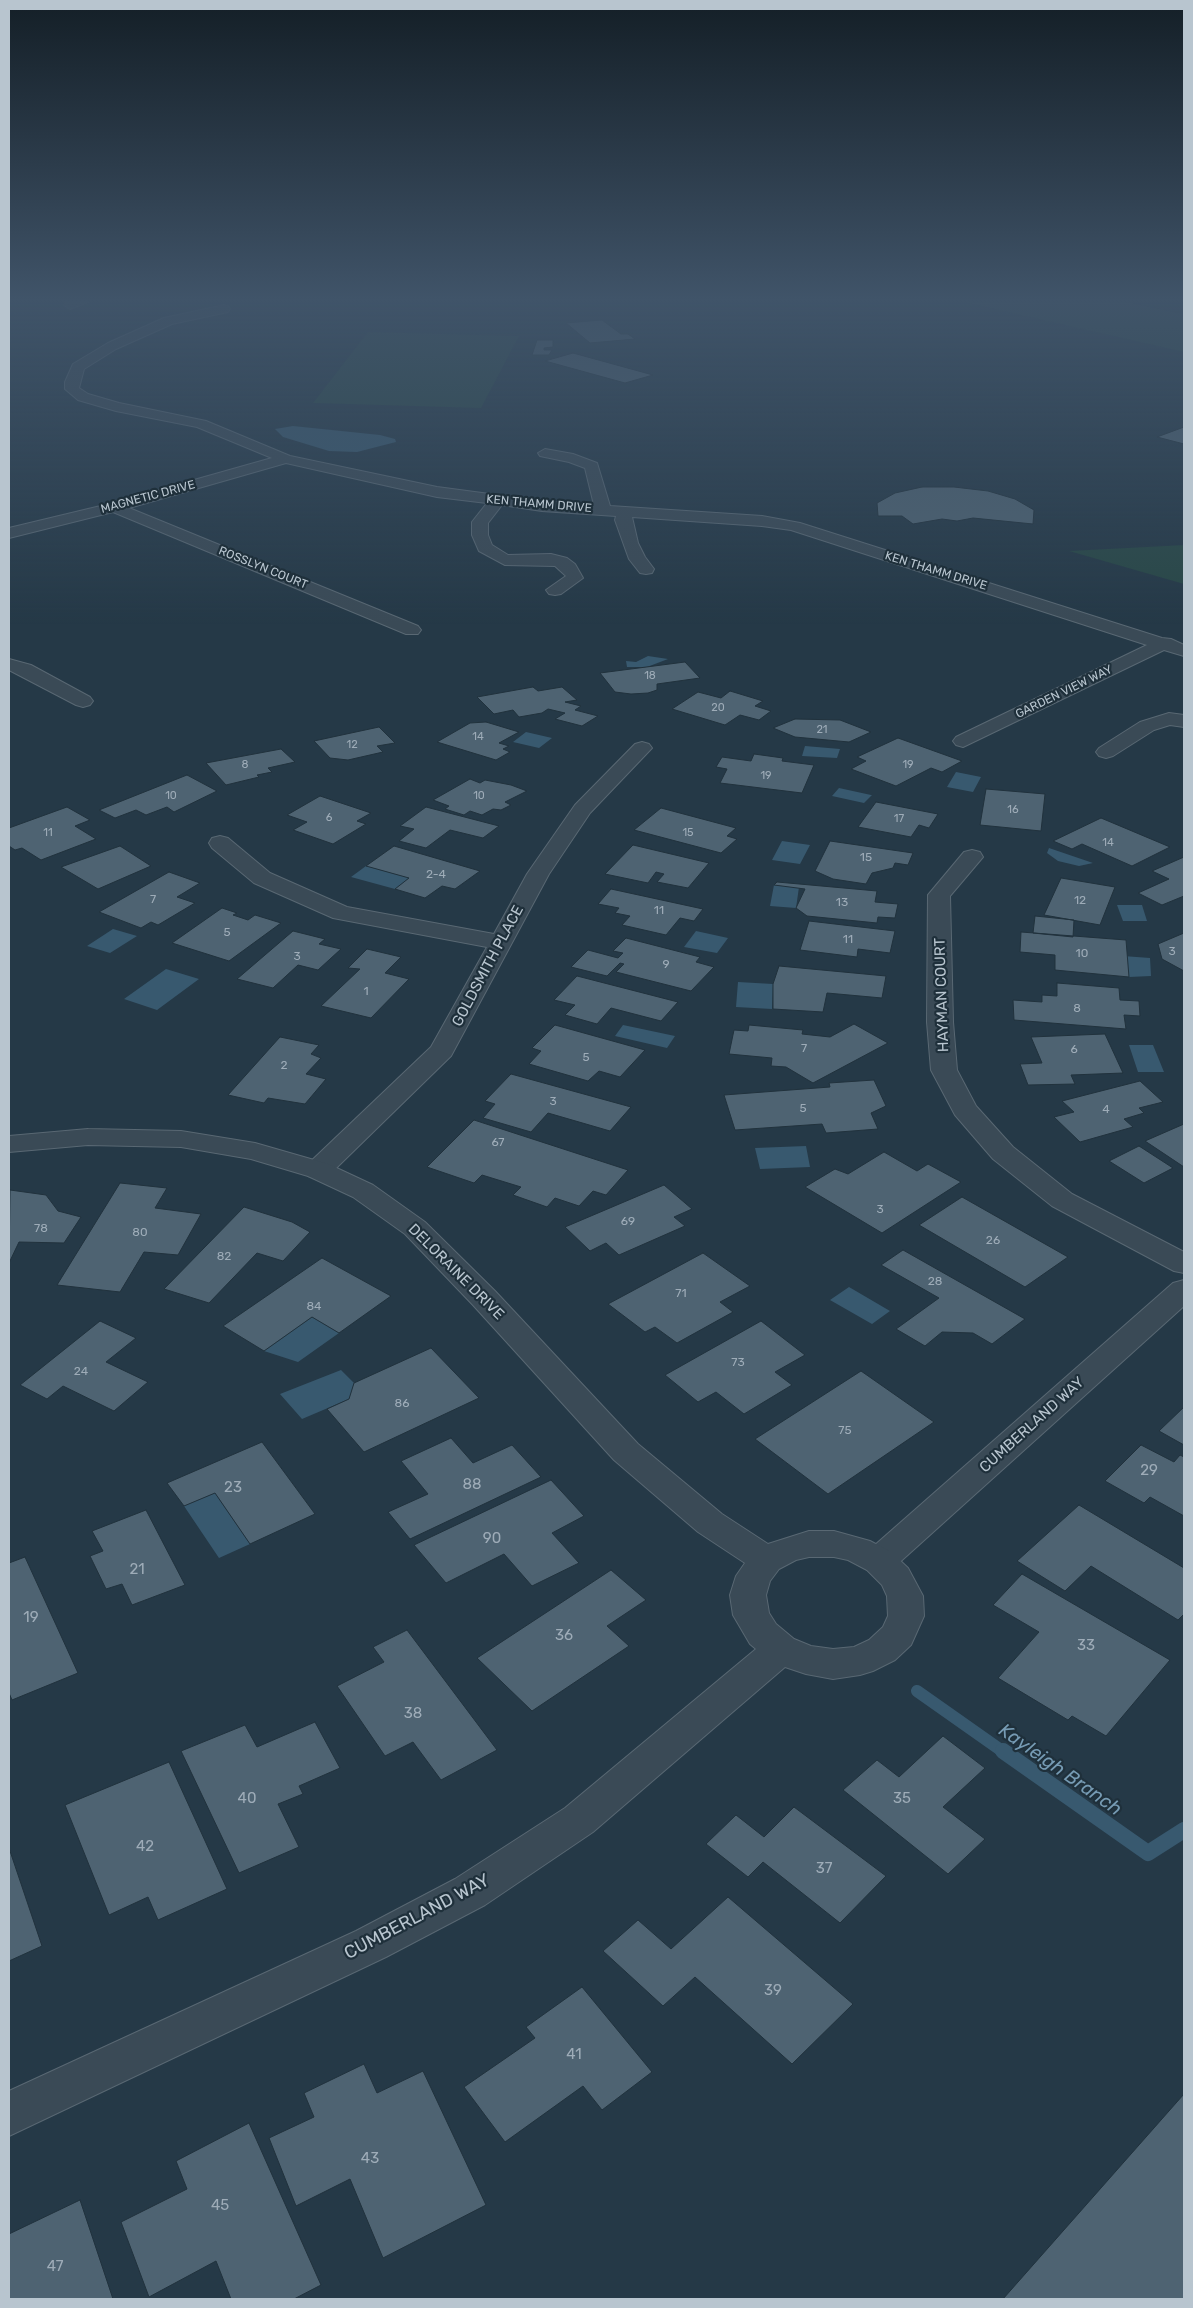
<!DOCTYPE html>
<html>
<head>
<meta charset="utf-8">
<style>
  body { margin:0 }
  #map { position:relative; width:1193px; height:2308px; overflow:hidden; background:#253947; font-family:Rubik,sans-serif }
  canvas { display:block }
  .frame { position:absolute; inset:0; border:10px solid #b8c5cf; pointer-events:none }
</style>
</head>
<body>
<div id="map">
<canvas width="1193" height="2308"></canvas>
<div class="frame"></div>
</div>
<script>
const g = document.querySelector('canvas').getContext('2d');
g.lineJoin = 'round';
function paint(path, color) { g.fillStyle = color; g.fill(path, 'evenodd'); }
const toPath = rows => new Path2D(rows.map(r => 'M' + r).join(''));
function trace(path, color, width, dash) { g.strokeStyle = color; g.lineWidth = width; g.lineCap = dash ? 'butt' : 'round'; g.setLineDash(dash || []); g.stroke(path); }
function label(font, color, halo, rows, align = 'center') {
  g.font = font + ' Rubik,sans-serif'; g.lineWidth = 4.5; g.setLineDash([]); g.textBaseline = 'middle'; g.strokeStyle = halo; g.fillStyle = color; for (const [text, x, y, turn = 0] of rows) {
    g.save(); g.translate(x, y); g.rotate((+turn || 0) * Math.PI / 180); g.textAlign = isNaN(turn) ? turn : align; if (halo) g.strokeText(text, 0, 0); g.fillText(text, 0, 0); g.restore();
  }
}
const green = toPath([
  [964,302,1126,302,1184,314,1184,352],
  [368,332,519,336,481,408,313,403],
  [1184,545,1184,584,1069,551]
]);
const water = toPath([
  [293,426,380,435,395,439,396,442,357,452,329,451,283,437,275,429],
  [648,656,668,659,647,667,627,667,626,661,636,662],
  [526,732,552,738,539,748,513,742],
  [805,746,840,749,837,758,802,756],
  [956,772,981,777,973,792,947,787],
  [839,788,871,795,872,795,864,803,832,796],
  [782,841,810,845,800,864,772,860],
  [1049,848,1093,863,1079,866,1058,861,1047,853],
  [366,866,409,878,395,889,351,877],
  [774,885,799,887,796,908,770,906],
  [1117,905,1142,905,1147,921,1123,921],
  [113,929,137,936,110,953,87,946],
  [696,931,728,938,717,953,684,947],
  [1123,956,1150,958,1151,976,1129,977],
  [166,969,199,979,157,1010,124,999],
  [738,982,773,984,772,1009,736,1007],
  [623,1025,675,1036,667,1048,615,1036],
  [1129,1045,1153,1045,1164,1072,1138,1072],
  [806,1146,810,1167,760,1169,755,1148],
  [849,1287,890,1311,872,1324,830,1300],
  [312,1317,339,1333,298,1362,264,1351],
  [341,1370,354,1383,349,1399,302,1419,280,1394],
  [215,1493,250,1544,219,1558,184,1506]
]);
const streamFar1 = toPath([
  [917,1691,1005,1753]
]);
const stream = toPath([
  [1003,1751,1148,1853,1184,1830]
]);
const building = toPath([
  [602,320,621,334,628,334,635,339,590,343,566,323,602,320],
  [537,340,553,340,553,347,544,348,544,350,552,350,549,355,532,355,537,340],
  [573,353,653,375,625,383,545,361,573,353],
  [1184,427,1184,444,1157,437,1184,427],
  [922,487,954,487,988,491,1015,499,1034,510,1033,524,973,518,957,521,942,519,913,524,902,516,878,516,877,503,895,493,922,487],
  [685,662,700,678,657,684,657,690,648,693,631,694,615,692,600,673,685,662],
  [533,687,538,691,562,687,577,700,565,702,581,706,575,710,598,716,582,726,555,719,565,713,548,709,542,713,519,717,513,710,494,714,477,697,533,687],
  [730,691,763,701,755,706,771,711,759,720,740,715,725,725,672,709,698,692,721,698,730,691],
  [795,719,840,720,871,732,849,742,795,737,773,728,795,719],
  [486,722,519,732,499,743,509,746,503,749,510,752,496,760,437,742,470,723,486,722],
  [379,727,395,743,377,746,383,752,348,760,330,758,314,741,379,727],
  [898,738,962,761,942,772,931,768,896,786,851,769,866,761,857,757,898,738],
  [281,749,295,762,268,768,272,772,257,775,259,777,226,785,206,763,281,749],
  [754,754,783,758,782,761,814,765,802,793,720,783,727,769,716,767,722,757,751,761,754,754],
  [187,775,217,791,174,812,167,807,146,815,136,810,115,818,99,810,187,775],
  [470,779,480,783,485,780,511,785,527,791,505,802,511,805,501,810,493,809,482,815,470,811,464,815,445,809,449,806,433,800,470,779],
  [986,789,1045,794,1041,831,980,825,986,789],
  [320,796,371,813,357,821,366,824,333,844,293,830,307,822,287,815,320,796],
  [876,802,938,814,929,828,919,825,911,837,858,827,876,802],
  [67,807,90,820,75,826,96,839,41,860,22,848,15,850,9,846,9,828,67,807],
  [426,807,499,826,483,838,450,830,426,848,399,841,414,829,400,826,426,807],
  [661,808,736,828,727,836,737,839,721,853,634,830,661,808],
  [1101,818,1170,847,1132,866,1082,844,1072,849,1053,841,1101,818],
  [830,841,913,853,908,865,895,863,893,868,872,873,866,884,833,879,815,871,830,841],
  [633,845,709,863,688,888,657,882,664,874,656,872,648,883,605,874,633,845],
  [120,846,151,866,98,889,61,867,120,846],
  [394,846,480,871,455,889,442,886,425,898,395,889,409,878,366,866,394,846],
  [1184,857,1184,896,1162,905,1138,893,1169,879,1152,871,1184,857],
  [169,872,200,883,177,897,195,903,158,925,151,922,141,928,99,912,169,872],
  [1061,878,1115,887,1100,925,1044,915,1061,878],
  [777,882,877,891,875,902,898,904,895,918,878,917,877,923,807,916,796,908,805,889,774,885,777,882],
  [611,889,703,909,694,921,680,918,666,935,622,925,630,916,615,913,619,908,598,904,611,889],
  [222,908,237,913,233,915,248,920,255,915,281,923,229,961,172,943,222,908],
  [1035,916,1074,920,1073,937,1033,933,1035,916],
  [809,921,895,931,890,953,858,949,857,957,800,950,809,921],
  [293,931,325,939,319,944,341,949,318,970,298,965,273,988,237,979,293,931],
  [1021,932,1126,940,1129,977,1055,970,1055,955,1020,952,1021,932],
  [1184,933,1184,971,1162,959,1158,944,1184,933],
  [626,938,700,957,696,962,714,967,691,991,616,972,624,964,620,963,607,976,571,967,588,950,618,958,623,953,613,951,626,938],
  [367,949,401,957,385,973,409,979,371,1018,321,1006,360,969,348,968,367,949],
  [779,966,886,976,882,998,827,993,823,1012,773,1009,773,984,779,966],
  [577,976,678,1002,661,1021,611,1008,597,1024,565,1015,575,1005,554,1000,577,976],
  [1057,983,1119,988,1120,1000,1139,1001,1140,1016,1124,1015,1126,1029,1014,1020,1013,1000,1042,1002,1042,995,1057,996,1057,983],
  [854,1024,888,1043,813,1083,786,1067,771,1066,772,1058,729,1054,734,1030,748,1031,749,1025,803,1030,802,1034,830,1037,854,1024],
  [555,1025,645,1050,620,1077,599,1071,588,1081,529,1064,541,1051,532,1048,555,1025],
  [1105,1034,1123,1073,1071,1075,1075,1084,1028,1085,1020,1064,1042,1063,1031,1037,1105,1034],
  [280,1037,319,1045,311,1054,321,1058,306,1074,326,1079,305,1104,268,1098,264,1103,228,1095,280,1037],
  [511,1074,631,1107,610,1131,548,1113,531,1132,483,1118,495,1104,485,1101,511,1074],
  [874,1080,886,1106,871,1113,878,1129,826,1133,822,1124,735,1130,724,1095,830,1087,829,1083,874,1080],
  [1140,1081,1163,1102,1139,1108,1144,1113,1124,1119,1133,1127,1080,1142,1054,1117,1074,1112,1062,1101,1140,1081],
  [474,1120,628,1170,606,1195,593,1191,579,1206,555,1198,547,1207,513,1195,521,1187,482,1175,474,1183,427,1167,474,1120],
  [1184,1124,1184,1167,1145,1141,1184,1124],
  [1139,1146,1173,1168,1144,1183,1109,1161,1139,1146],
  [884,1152,917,1171,928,1164,961,1182,882,1233,805,1187,835,1169,848,1174,884,1152],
  [120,1183,167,1188,155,1208,201,1214,178,1255,144,1252,120,1292,57,1285,120,1183],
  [664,1185,692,1209,674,1217,685,1226,619,1255,606,1243,590,1251,565,1227,664,1185],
  [10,1190,46,1195,58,1211,81,1217,64,1243,19,1242,9,1263,10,1190],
  [962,1197,1068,1257,1025,1287,919,1225,962,1197],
  [244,1207,292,1222,310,1232,283,1261,257,1253,209,1303,164,1289,244,1207],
  [903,1250,1025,1319,992,1344,973,1333,942,1332,925,1346,896,1329,939,1298,881,1265,903,1250],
  [703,1253,750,1286,720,1302,733,1312,677,1343,655,1327,645,1332,608,1304,703,1253],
  [322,1258,391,1296,339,1333,312,1317,264,1351,223,1326,322,1258],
  [100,1321,136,1338,106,1362,148,1382,114,1411,63,1386,47,1399,20,1385,100,1321],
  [761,1321,805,1355,775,1372,792,1385,744,1414,716,1392,698,1402,665,1375,761,1321],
  [431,1348,479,1398,364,1452,327,1409,349,1399,354,1383,431,1348],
  [861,1371,934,1422,828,1494,755,1439,861,1371],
  [1184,1407,1184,1445,1159,1431,1184,1407],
  [451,1438,473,1463,512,1445,541,1477,410,1539,388,1512,428,1494,401,1461,451,1438],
  [262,1442,315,1514,250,1544,215,1493,184,1506,167,1483,262,1442],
  [1141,1445,1174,1462,1180,1455,1184,1457,1184,1516,1150,1497,1144,1503,1105,1481,1141,1445],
  [551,1480,584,1516,552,1533,579,1563,532,1586,504,1554,446,1583,414,1545,551,1480],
  [1079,1505,1184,1568,1184,1614,1178,1620,1091,1566,1065,1591,1017,1561,1079,1505],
  [146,1510,185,1585,132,1605,122,1584,106,1589,90,1556,103,1551,92,1531,146,1510],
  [25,1557,78,1673,12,1700,9,1693,9,1563,25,1557],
  [611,1570,646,1600,607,1626,629,1646,532,1711,477,1658,611,1570],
  [1022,1574,1170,1660,1106,1736,1072,1716,1068,1720,998,1678,1039,1632,993,1605,1022,1574],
  [407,1630,497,1750,441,1780,413,1742,385,1756,337,1686,384,1662,373,1647,407,1630],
  [315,1722,340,1768,299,1786,303,1794,278,1804,299,1847,239,1873,181,1751,245,1725,257,1747,315,1722],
  [943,1736,985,1768,943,1807,985,1839,948,1874,843,1790,877,1760,899,1777,943,1736],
  [169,1762,227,1889,158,1920,148,1897,109,1915,65,1805,169,1762],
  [794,1807,886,1876,840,1923,763,1862,748,1877,706,1844,736,1815,764,1837,794,1807],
  [9,1848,42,1946,9,1961,9,1848],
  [728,1897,853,2004,792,2064,695,1977,663,2006,603,1951,638,1920,671,1949,728,1897],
  [582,1987,652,2072,602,2110,583,2086,505,2142,464,2087,535,2038,526,2027,582,1987],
  [364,2064,377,2093,423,2071,486,2205,383,2258,350,2179,296,2206,269,2138,314,2117,304,2093,364,2064],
  [1184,2094,1184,2299,1003,2299,1184,2094],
  [249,2123,321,2285,294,2299,231,2299,216,2261,149,2297,121,2222,187,2189,176,2161,249,2123],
  [80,2200,113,2299,9,2299,9,2234,80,2200]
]);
const minor = toPath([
  [66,302,88,302,70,309,64,305,66,302],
  [224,305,228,306,230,309,228,312,172,324,116,349,84,369,79,388,88,394,119,403,206,421,290,456,437,487,542,501,594,505,585,468,569,462,540,456,538,453,545,449,573,454,597,463,610,506,762,516,800,523,1162,638,1171,639,1184,645,1184,656,1164,650,963,747,956,745,953,741,956,737,1147,645,791,530,762,526,632,517,638,543,645,557,654,569,652,573,646,574,640,573,629,559,615,520,616,516,542,511,502,505,488,523,488,535,492,545,508,555,551,554,567,558,575,564,583,578,561,594,555,595,549,594,546,590,566,576,555,566,505,565,479,551,472,535,472,522,487,503,437,497,286,463,129,508,418,626,421,630,418,634,406,634,113,512,9,538,9,528,109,504,272,458,197,427,116,411,78,400,65,389,65,382,73,364,108,343,164,318,224,305],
  [9,659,31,665,90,697,93,701,90,705,83,707,76,705,9,670,9,659],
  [1169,713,1184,715,1184,727,1170,725,1154,730,1113,756,1106,758,1099,756,1096,752,1099,748,1140,722,1169,713],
  [642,742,649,744,652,748,590,813,549,874,451,1056,328,1176,318,1178,308,1176,304,1170,308,1164,431,1047,487,947,333,918,254,883,212,848,209,843,212,838,220,836,228,838,270,873,347,907,494,934,527,874,575,805,635,744,642,742],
  [972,850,980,852,983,857,950,896,953,1022,957,1070,976,1106,1013,1147,1072,1194,1184,1252,1184,1273,1174,1271,1052,1206,993,1159,955,1115,931,1070,927,1022,928,895,964,852,972,850],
  [1184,1280,1184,1306,891,1570,879,1574,867,1570,862,1561,867,1552,1173,1283,1184,1280]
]);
const tertiary = toPath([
  [88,1129,181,1131,255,1143,328,1164,373,1185,425,1222,495,1291,638,1444,722,1514,768,1544,809,1531,834,1531,870,1541,891,1552,908,1568,923,1596,924,1616,911,1645,895,1660,873,1671,860,1675,833,1679,806,1674,785,1667,593,1832,485,1905,386,1957,9,2136,9,2091,356,1931,455,1879,565,1808,756,1649,750,1644,733,1615,730,1595,736,1576,745,1563,698,1532,614,1460,473,1305,405,1234,353,1197,308,1176,251,1159,181,1147,88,1145,9,1152,9,1136,88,1129],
  [809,1557,834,1557,848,1560,867,1570,882,1585,887,1596,888,1616,883,1627,869,1640,854,1647,833,1649,811,1646,794,1639,776,1624,769,1613,766,1595,770,1581,779,1569,796,1560,809,1557]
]);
const farNumbernames = [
  ["18",650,676],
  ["20",718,708],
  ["21",822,730],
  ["14",478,737],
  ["12",352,745],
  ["8",245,765],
  ["19",908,765],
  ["19",766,776],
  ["10",171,796],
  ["10",479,796],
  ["16",1013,810],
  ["6",329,818],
  ["17",899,819],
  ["11",48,833],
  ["15",688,833],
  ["14",1108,843]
];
const farStreetnames = [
  ["MAGNETIC DRIVE",148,497,-15],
  ["KEN THAMM DRIVE",539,504,5],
  ["ROSSLYN COURT",263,568,22],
  ["KEN THAMM DRIVE",936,571,17],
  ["GARDEN VIEW WAY",1064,692,-26]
];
const numberNames = [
  ["15",866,858],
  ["2-4",436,875],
  ["7",153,900],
  ["12",1080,901],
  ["13",842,903],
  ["11",659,911],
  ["5",227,933],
  ["11",848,940],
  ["3",1172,952],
  ["10",1082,954],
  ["3",297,957],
  ["9",666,965],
  ["1",366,992],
  ["8",1077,1009],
  ["7",804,1049],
  ["6",1074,1050],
  ["5",586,1058],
  ["2",284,1066],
  ["3",553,1102],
  ["5",803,1109],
  ["4",1106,1110],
  ["67",498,1143],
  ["3",880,1210],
  ["69",628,1222],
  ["78",41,1229],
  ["80",140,1233],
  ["26",993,1241],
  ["82",224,1257],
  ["28",935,1282],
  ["71",681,1294],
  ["84",314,1307],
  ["73",738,1363],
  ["24",81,1372],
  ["86",402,1404],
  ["75",845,1431]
];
const streetNames = [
  ["GOLDSMITH PLACE",488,966,-62],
  ["HAYMAN COURT",942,995,-92],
  ["DELORAINE DRIVE",456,1272,45],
  ["CUMBERLAND WAY",1032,1425,-42]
];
const nearNumbernames = [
  ["29",1149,1471],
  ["88",472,1485],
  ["23",233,1488],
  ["90",492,1539],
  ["21",137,1570],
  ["19",31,1618],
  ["36",564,1636],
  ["33",1086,1646],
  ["38",413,1714],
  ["40",247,1799],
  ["35",902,1799],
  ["42",145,1847],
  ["37",824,1869],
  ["39",773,1991],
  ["41",574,2055],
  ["43",370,2159],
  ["45",220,2206],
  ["47",55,2267]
];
const nearStreetnames = [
  ["CUMBERLAND WAY",417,1917,-28]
];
const nearWaternames = [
  ["Kayleigh Branch",1060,1770,35]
];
paint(green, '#284746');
paint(water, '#38596f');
trace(streamFar1, '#38596f', 12);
trace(stream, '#38596f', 16);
paint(building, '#4e6372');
trace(building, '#21323d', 1);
trace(minor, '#596873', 2);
trace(tertiary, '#596873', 2);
paint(minor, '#3a4a56');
paint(tertiary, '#3a4a56');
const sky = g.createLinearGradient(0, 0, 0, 625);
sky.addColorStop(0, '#141f27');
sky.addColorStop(0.48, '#405469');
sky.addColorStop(1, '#40546900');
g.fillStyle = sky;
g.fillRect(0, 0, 1193, 625);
label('11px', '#9eacb8', null, farNumbernames);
label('12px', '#b8c5cf', '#1f303b', farStreetnames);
label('12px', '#9eacb8', null, numberNames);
label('15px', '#b8c5cf', '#1f303b', streetNames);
label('15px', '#9eacb8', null, nearNumbernames);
label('18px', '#b8c5cf', '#1f303b', nearStreetnames);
label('italic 19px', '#769bb4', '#1f303b', nearWaternames);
</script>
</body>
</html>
